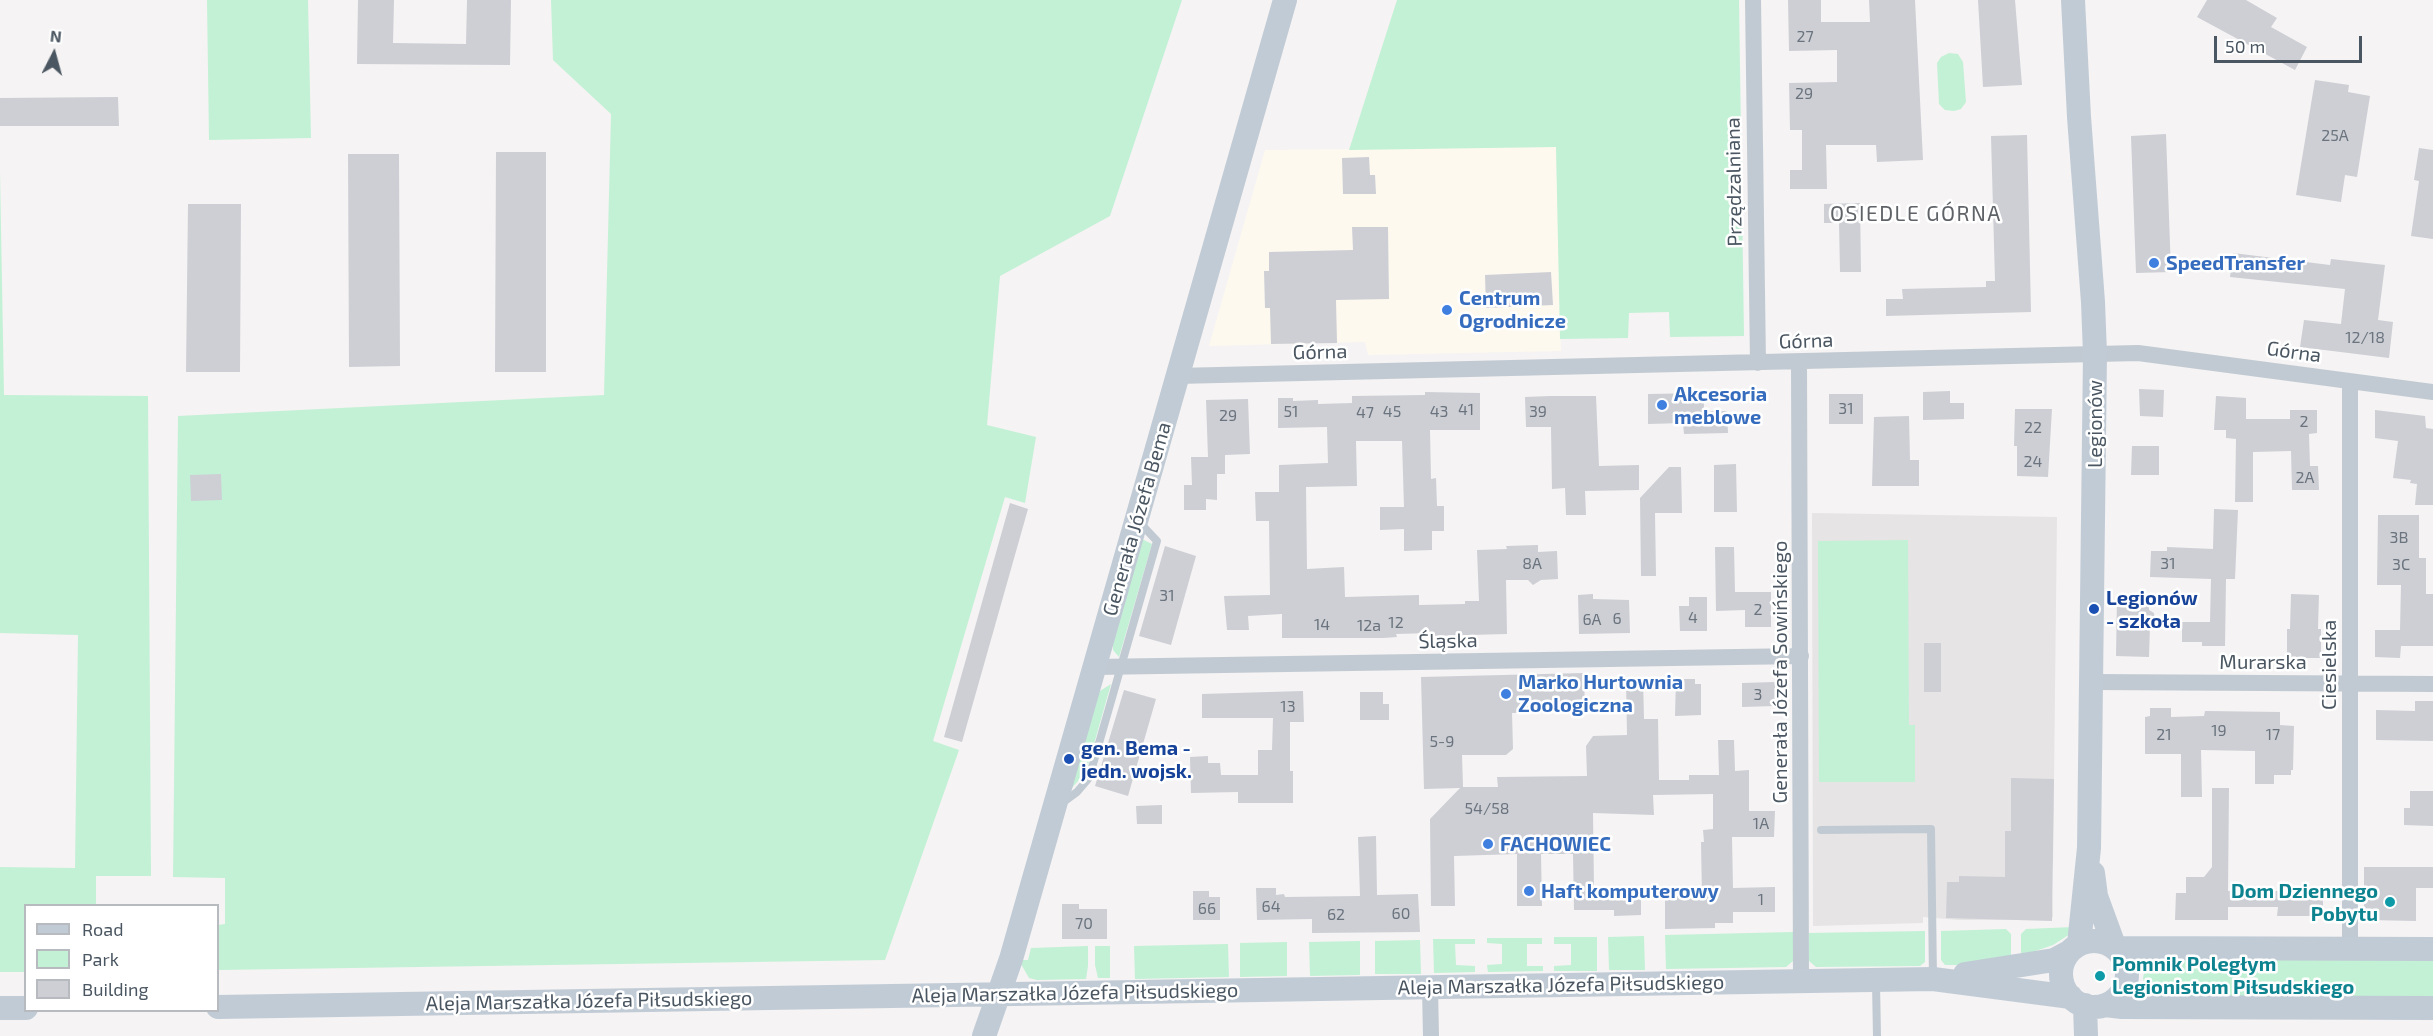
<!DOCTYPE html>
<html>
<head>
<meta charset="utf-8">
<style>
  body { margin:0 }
  #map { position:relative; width:2433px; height:1036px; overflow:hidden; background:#f5f3f3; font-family:"Exo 2",sans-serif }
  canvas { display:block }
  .legend { position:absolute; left:24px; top:904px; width:195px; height:108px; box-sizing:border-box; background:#fff; border:2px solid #b7bbc0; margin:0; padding:8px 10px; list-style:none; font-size:18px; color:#4a5661 }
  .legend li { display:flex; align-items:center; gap:12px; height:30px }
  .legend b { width:30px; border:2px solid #b7bbc0 }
  .north { position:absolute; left:24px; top:24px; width:60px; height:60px; -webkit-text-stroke:4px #fff; paint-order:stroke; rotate:6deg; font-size:16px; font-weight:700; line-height:24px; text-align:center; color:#4a5661 }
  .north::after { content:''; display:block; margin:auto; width:21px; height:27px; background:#4a5661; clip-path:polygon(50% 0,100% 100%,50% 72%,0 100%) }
  .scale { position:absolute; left:2214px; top:36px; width:148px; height:27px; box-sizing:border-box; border:3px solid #4a5661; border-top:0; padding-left:8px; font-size:18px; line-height:21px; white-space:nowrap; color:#4a5661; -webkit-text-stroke:4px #fff; paint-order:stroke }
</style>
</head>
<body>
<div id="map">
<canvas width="2433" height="1036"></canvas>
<ul class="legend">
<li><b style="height:8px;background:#c1cbd6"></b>Road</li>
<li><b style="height:16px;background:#c3f1d5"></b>Park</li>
<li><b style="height:16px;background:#cdcfd5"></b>Building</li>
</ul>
<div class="north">N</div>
<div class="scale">50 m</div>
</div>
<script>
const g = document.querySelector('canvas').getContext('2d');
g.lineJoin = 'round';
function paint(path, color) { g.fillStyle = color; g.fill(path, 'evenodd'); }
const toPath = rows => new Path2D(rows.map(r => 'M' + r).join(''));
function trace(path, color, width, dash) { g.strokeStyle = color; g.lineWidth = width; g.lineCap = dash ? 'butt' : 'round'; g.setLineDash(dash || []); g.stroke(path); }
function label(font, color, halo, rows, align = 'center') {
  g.font = font + ' "Exo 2",sans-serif'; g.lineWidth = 5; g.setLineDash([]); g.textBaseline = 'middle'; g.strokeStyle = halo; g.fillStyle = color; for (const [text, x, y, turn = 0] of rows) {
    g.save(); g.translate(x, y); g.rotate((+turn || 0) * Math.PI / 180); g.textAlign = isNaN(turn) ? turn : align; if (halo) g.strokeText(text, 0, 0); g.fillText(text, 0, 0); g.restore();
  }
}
const commercial = toPath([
  [1556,147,1561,351,1368,355,1365,342,1209,346,1265,150]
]);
const education = toPath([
  [1812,513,2057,517,2053,865,2051,865,2053,917,2049,920,1959,920,1923,917,1923,923,1813,926]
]);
const green = toPath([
  [207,0,308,0,311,138,209,140],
  [551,0,1182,0,1110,216,1000,276,987,425,1036,437,1025,503,1005,497,933,741,959,750,885,960,218,970,218,925,225,924,225,878,173,877,178,416,604,395,611,114,553,60],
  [1397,0,1739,0,1744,336,1670,337,1669,312,1629,313,1628,338,1560,339,1556,147,1349,150],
  [1949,53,1958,54,1963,62,1966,102,1961,109,1954,111,1945,110,1939,104,1937,63,1941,57],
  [0,172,4,395,148,396,151,876,96,876,96,905,26,906,25,972,0,972,0,867,75,868,78,635,0,633],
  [1142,539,1152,544,1119,657,1113,650,1113,642],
  [1908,540,1909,725,1915,725,1915,782,1819,782,1818,541],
  [1111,684,1086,772,1070,790,1095,700,1100,691],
  [2074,927,2070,934,2053,945,2021,956,2021,934,2026,929],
  [2006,929,2011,934,2011,958,1964,965,1945,965,1941,960,1941,931],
  [1925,931,1925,962,1920,966,1816,967,1809,961,1809,933],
  [1793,932,1793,961,1786,967,1666,969,1665,935],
  [1644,936,1645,970,1609,970,1608,937],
  [1554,937,1597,937,1597,971,1554,971,1554,966,1571,965,1571,944,1554,944],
  [1487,938,1542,938,1542,944,1527,944,1527,966,1543,966,1543,971,1488,972,1487,965,1502,964,1502,944,1487,943],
  [1433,939,1475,939,1475,944,1455,944,1456,965,1475,966,1475,972,1434,973],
  [1420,940,1421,974,1375,974,1375,941],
  [1360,941,1360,975,1310,976,1309,942],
  [1287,942,1287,976,1240,977,1240,943],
  [1228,944,1229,977,1135,979,1134,946],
  [1088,946,1088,966,1086,979,1037,980,1029,978,1021,964,1021,960,1028,960,1031,948],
  [1095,946,1110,946,1110,978,1098,978,1095,965],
  [2433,955,2433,1003,2154,997,2146,989,2143,978,2145,968,2150,960]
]);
const building = toPath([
  [358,0,394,0,393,43,466,44,467,0,511,0,510,65,357,64],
  [1788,0,1821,0,1821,22,1870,22,1869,0,1915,0,1923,160,1877,162,1876,145,1826,145,1827,189,1790,189,1790,170,1802,170,1802,130,1790,130,1789,83,1837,82,1837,50,1789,51],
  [1978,0,2015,0,2022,85,1983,87],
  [2207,0,2246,0,2277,18,2271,27,2307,47,2295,70,2197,17],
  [2315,80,2349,85,2348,92,2370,96,2357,177,2345,175,2341,202,2296,195],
  [118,97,119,126,0,126,0,98],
  [2166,134,2171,272,2136,273,2131,136],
  [2027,135,2031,312,1886,316,1886,299,1903,299,1902,289,1986,287,1986,281,1995,281,1991,136],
  [2419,148,2433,150,2433,239,2411,236,2419,181,2414,180],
  [496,152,546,152,546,372,495,372],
  [348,154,399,154,400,366,349,367],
  [1369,157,1370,175,1375,175,1376,194,1343,194,1342,158],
  [1860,203,1861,272,1840,272,1839,223,1824,223,1824,204],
  [188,204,241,204,240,372,186,372],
  [1352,227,1388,227,1389,299,1336,300,1337,343,1271,344,1270,308,1265,308,1264,271,1269,271,1269,252,1353,250],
  [2233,253,2330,265,2331,259,2385,265,2378,320,2393,322,2389,358,2300,347,2304,320,2341,324,2345,289,2230,277],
  [1551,272,1553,305,1486,308,1485,275],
  [2139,389,2164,390,2163,417,2140,416],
  [1950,391,1950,403,1964,403,1964,419,1923,420,1923,392],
  [1425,392,1480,393,1480,430,1430,430,1431,479,1436,478,1437,506,1444,506,1444,531,1432,531,1432,550,1404,551,1404,529,1380,530,1380,507,1404,507,1402,441,1356,441,1357,486,1306,487,1307,569,1344,567,1345,597,1419,595,1419,605,1465,604,1465,601,1479,601,1477,550,1507,549,1506,546,1538,545,1538,552,1557,551,1558,579,1541,580,1533,585,1528,580,1506,580,1507,634,1430,636,1430,633,1396,634,1397,637,1383,638,1282,638,1282,614,1248,616,1249,630,1227,630,1224,596,1270,595,1269,521,1256,521,1255,492,1279,492,1279,465,1328,463,1327,427,1278,428,1278,398,1293,398,1293,401,1318,400,1318,404,1352,403,1352,396,1425,395],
  [1704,393,1704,411,1727,411,1728,433,1684,434,1683,423,1648,424,1648,394],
  [1829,394,1863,394,1863,424,1829,424],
  [1550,396,1596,396,1599,466,1639,465,1639,490,1585,491,1586,515,1566,515,1565,488,1552,489,1551,427,1526,427,1525,397],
  [2216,396,2246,398,2246,419,2290,419,2290,410,2317,410,2317,433,2309,434,2310,466,2318,466,2319,490,2292,490,2291,451,2253,452,2253,502,2235,502,2236,439,2226,438,2226,430,2214,430],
  [1248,399,1250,454,1225,455,1225,474,1217,474,1217,500,1206,499,1206,510,1184,510,1184,485,1192,485,1191,457,1208,457,1206,400],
  [2015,409,2052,409,2048,477,2017,476,2017,446,2014,446],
  [2375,410,2425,416,2426,428,2433,429,2433,505,2415,505,2417,484,2410,483,2411,480,2393,478,2398,441,2375,438],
  [1909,416,1910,460,1919,460,1919,486,1872,486,1874,417],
  [2132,446,2159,446,2159,475,2131,475],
  [1736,464,1737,512,1714,512,1714,465],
  [1669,467,1681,467,1682,513,1655,513,1656,576,1641,576,1640,498],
  [221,474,222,500,191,501,190,475],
  [1010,503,1028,509,962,742,944,737],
  [2214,509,2238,510,2235,579,2226,579,2225,646,2202,646,2202,642,2182,642,2182,622,2210,622,2211,579,2150,577,2151,551,2167,551,2167,547,2213,549],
  [2378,515,2419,515,2419,558,2426,558,2426,594,2433,594,2433,646,2401,646,2400,658,2375,657,2375,630,2400,630,2401,585,2377,585],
  [1165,546,1196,556,1171,645,1139,636],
  [1715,547,1734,547,1735,592,1771,592,1771,627,1745,627,1745,610,1716,611],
  [1593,594,1593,599,1629,600,1630,633,1579,634,1578,595],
  [2291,594,2319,595,2318,629,2321,629,2321,658,2287,658,2287,629,2290,629],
  [1689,597,1707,597,1707,631,1680,631,1679,606,1689,606],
  [2117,598,2149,598,2149,610,2154,613,2155,622,2150,625,2149,657,2116,656],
  [1924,643,1941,643,1941,692,1924,692],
  [1584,673,1585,712,1512,713,1513,749,1506,755,1462,755,1463,787,1498,787,1497,777,1587,776,1586,746,1593,736,1627,735,1626,678,1643,678,1644,719,1658,719,1659,780,1689,780,1689,775,1719,775,1718,740,1734,740,1735,771,1749,770,1749,811,1775,811,1774,837,1732,837,1733,888,1775,887,1775,912,1733,912,1733,923,1715,923,1715,928,1665,929,1665,900,1675,899,1675,896,1702,896,1701,842,1704,842,1703,830,1713,829,1713,794,1653,795,1654,815,1593,813,1594,889,1641,888,1641,915,1614,916,1614,910,1574,910,1573,854,1541,854,1542,906,1517,906,1517,854,1454,856,1455,906,1431,906,1430,819,1460,788,1424,789,1421,677],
  [1676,679,1695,679,1695,684,1701,684,1701,715,1675,716],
  [1775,682,1775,706,1742,707,1742,683],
  [1124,690,1156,699,1128,796,1095,786],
  [1303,691,1304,722,1290,722,1290,771,1293,771,1293,803,1238,803,1238,792,1191,793,1190,757,1208,756,1208,763,1220,763,1221,775,1258,775,1258,750,1272,750,1273,718,1202,718,1202,694],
  [1360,692,1383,692,1383,704,1389,704,1389,720,1360,720],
  [2415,701,2433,701,2433,741,2376,740,2376,710,2415,711],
  [2150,708,2171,708,2171,717,2204,716,2205,711,2280,712,2280,725,2294,726,2293,770,2291,770,2291,775,2274,775,2274,784,2255,784,2255,751,2201,750,2202,797,2181,797,2181,754,2145,754,2145,717,2150,716],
  [2011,778,2054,779,2052,921,1946,918,1947,882,1959,882,1959,876,2005,877,2005,831,2011,831],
  [2212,788,2229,788,2228,891,2323,891,2323,916,2277,916,2278,907,2228,907,2228,920,2175,920,2176,893,2186,893,2186,877,2204,877,2212,867],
  [2410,791,2433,791,2433,826,2404,825,2404,808,2410,808],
  [1162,805,1162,824,1137,824,1136,806],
  [1376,836,1377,895,1418,894,1420,932,1312,933,1312,919,1257,920,1256,888,1276,888,1276,895,1284,894,1285,897,1360,896,1358,837],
  [2364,867,2433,867,2433,888,2416,888,2416,921,2369,920,2364,915],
  [1193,891,1209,891,1209,897,1220,897,1220,920,1193,920],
  [1062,904,1079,904,1079,909,1107,909,1107,939,1062,939]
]);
const lane = toPath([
  [1062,803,1077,792,1089,778,1157,541,1140,523],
  [1821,830,1931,829,1933,978],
  [1876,983,1877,1036]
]);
const street = toPath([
  [1753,0,1758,363],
  [1799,362,1801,981],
  [1177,376,2138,353,2433,392],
  [2350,381,2350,949],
  [1095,667,1801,656],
  [2092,682,2433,684],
  [1430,988,1431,1036]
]);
const secondary = toPath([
  [2073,0,2079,117,2093,302,2095,354,2089,848,2079,944],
  [2093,873,2096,896,2115,948],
  '2061 974a33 33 0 1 1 66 0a33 33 0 1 1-66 0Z',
  [2115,948,2433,949],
  [1965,974,2054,960,2069,952],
  [2085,1005,2086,1036],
  [2105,1005,2122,1007,2433,1008],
  [218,1007,1933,979,2071,997],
  [0,1008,26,1008],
  [984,1036,1011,959,1285,0]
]);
const markers = [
  [2154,263,6,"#3f7fe0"],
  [1447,310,6,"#3f7fe0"],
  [1662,405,6,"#3f7fe0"],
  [2094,609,6,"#1a4fb4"],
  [1506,694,6,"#3f7fe0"],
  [1069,759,6,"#1a4fb4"],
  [1488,844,6,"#3f7fe0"],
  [1529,891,6,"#3f7fe0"],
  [2390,902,6,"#0f9aa8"],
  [2100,976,6,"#0f9aa8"]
];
const numberNames = [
  ["27",1805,37],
  ["29",1804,94],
  ["25A",2335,136],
  ["12/18",2365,338],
  ["31",1846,409],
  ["41",1466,410],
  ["51",1291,412],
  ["45",1392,412],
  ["43",1439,412],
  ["39",1538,412],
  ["47",1365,413],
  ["29",1228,416],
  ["2",2304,422],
  ["22",2033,428],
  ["24",2033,462],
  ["2A",2305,478],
  ["3B",2399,538],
  ["8A",1532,564],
  ["31",2168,564],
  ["3C",2401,565],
  ["31",1167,596],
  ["2",1758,610],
  ["4",1693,618],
  ["6",1617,619],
  ["6A",1592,620],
  ["12",1396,623],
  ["14",1322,625],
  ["12a",1369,626],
  ["3",1758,695],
  ["13",1288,707],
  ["19",2219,731],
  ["21",2164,735],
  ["17",2273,735],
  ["5-9",1442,742],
  ["54/58",1487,809],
  ["1A",1761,824],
  ["1",1761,900],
  ["64",1271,907],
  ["66",1207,909],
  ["60",1401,914],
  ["62",1336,915],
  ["70",1084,924]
];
const streetNames = [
  ["Przędzalniana",1734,182,-91],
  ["Górna",1806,341,-2],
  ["Górna",1320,352,-1],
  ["Górna",2294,352,8],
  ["Legionów",2095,424,-90],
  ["Generała Józefa Bema",1137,519,-74],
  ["Śląska",1448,641,-1],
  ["Murarska",2263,662],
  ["Ciesielska",2329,665,-90],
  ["Generała Józefa Sowińskiego",1780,672,-90],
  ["Aleja Marszałka Józefa Piłsudskiego",1561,985,-1],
  ["Aleja Marszałka Józefa Piłsudskiego",1075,993,-1],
  ["Aleja Marszałka Józefa Piłsudskiego",589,1001,-1]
];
const shopNames = [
  ["SpeedTransfer",2166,263],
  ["Centrum",1459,298],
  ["Ogrodnicze",1459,321],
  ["Akcesoria",1674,394],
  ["meblowe",1674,417],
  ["Marko Hurtownia",1518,682],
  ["Zoologiczna",1518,705],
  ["FACHOWIEC",1500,844],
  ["Haft komputerowy",1541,891]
];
const transitNames = [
  ["Legionów",2106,598],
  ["- szkoła",2106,621],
  ["gen. Bema -",1081,748],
  ["jedn. wojsk.",1081,771]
];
const cultureNames = [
  ["Dom Dziennego",2378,891],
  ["Pobytu",2378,914],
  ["Pomnik Poległym",2112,964,"left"],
  ["Legionistom Piłsudskiego",2112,987,"left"]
];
const neighbourhoodNames = [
  ["OSIEDLE GÓRNA",1916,214]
];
paint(commercial, '#fdf9ef');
paint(education, '#e6e4e5');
paint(green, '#c3f1d5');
paint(building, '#cdcfd5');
trace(lane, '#c1cad2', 8);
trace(street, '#c1cad2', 16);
trace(secondary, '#c1cbd6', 24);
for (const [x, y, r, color] of markers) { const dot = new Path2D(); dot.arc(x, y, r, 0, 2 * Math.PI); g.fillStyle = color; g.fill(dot); trace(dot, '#fff', 2); }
label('16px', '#6b747e', null, numberNames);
label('20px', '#4a5661', '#fff', streetNames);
label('bold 20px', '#366cbe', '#fff', shopNames, 'left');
label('bold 20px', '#164399', '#fff', transitNames, 'left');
label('bold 20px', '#0d838f', '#fff', cultureNames, 'right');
g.letterSpacing = '1.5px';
label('21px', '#5f6368', '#fff', neighbourhoodNames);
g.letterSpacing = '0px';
</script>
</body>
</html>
